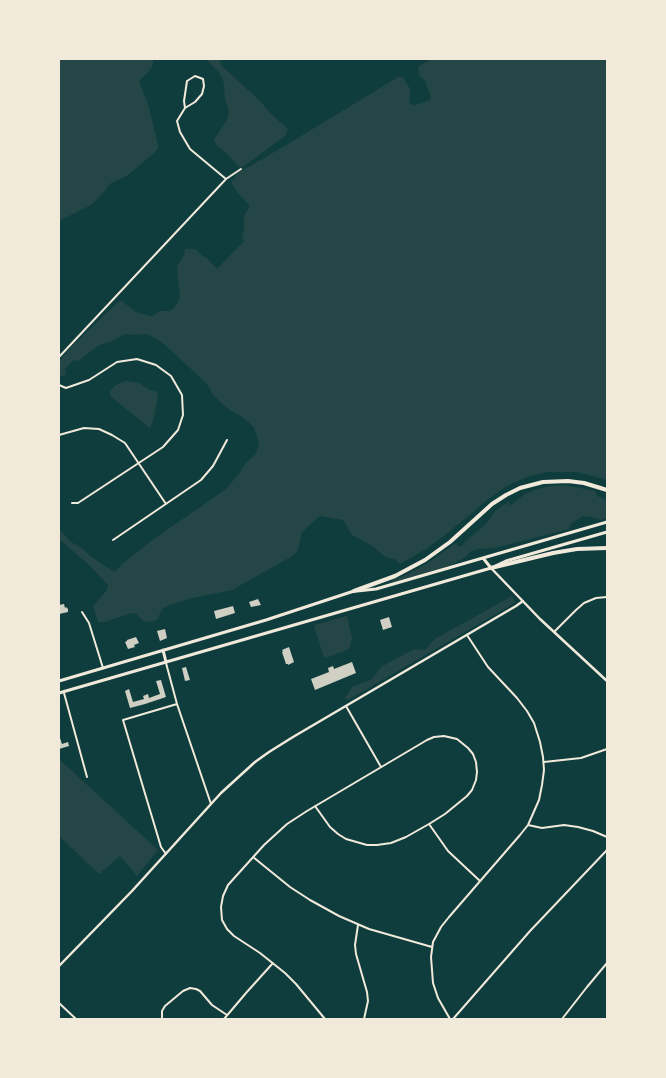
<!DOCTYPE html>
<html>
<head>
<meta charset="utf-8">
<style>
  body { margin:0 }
  #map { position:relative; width:666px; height:1078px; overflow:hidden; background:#0f3d3e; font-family:Signika,sans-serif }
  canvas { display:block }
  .frame { position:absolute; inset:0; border:60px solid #f1e9da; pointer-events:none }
</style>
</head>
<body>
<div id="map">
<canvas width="666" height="1078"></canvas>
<div class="frame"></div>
</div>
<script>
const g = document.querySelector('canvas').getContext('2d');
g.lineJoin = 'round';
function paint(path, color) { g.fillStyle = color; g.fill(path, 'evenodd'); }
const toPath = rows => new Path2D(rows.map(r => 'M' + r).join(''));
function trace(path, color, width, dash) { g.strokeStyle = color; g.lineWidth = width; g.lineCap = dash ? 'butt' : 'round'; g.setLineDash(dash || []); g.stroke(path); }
const green = toPath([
  [59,59,154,59,151,69,139,81,148,104,158,145,158,148,154,153,129,174,125,177,111,183,105,191,91,205,59,221],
  [206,59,218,59,222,63,220,62,222,66,262,103,272,115,288,129,287,132,285,136,243,167,239,167,229,156,219,147,215,143,214,140,228,118,229,110,225,99,224,83,219,72],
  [432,59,607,59,607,480,577,472,547,472,529,476,507,486,492,496,449,532,426,549,400,564,395,559,386,557,372,546,352,535,343,520,320,516,315,520,302,532,298,550,294,555,232,590,192,598,167,606,162,609,157,620,154,621,145,622,136,614,131,613,105,622,98,622,93,606,107,590,108,585,86,562,59,539,59,529,71,542,82,548,88,554,103,565,113,571,116,571,122,564,154,539,226,489,241,471,245,464,256,454,259,443,254,427,241,416,236,414,226,407,214,396,207,384,163,343,149,335,146,334,134,335,125,334,115,340,98,346,78,361,74,360,65,369,66,374,62,376,59,375,59,361,70,348,119,301,122,301,136,312,150,316,153,316,159,311,168,311,173,309,180,299,177,267,184,255,185,249,194,249,197,250,201,255,207,258,217,269,244,241,242,235,244,230,244,216,249,208,249,205,239,194,232,184,232,181,238,173,288,144,398,77,403,77,410,89,409,102,411,104,415,105,430,100,431,98,427,87,426,82,419,75,418,69,420,65],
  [125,381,139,383,150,390,156,391,158,395,154,417,150,428,110,396,110,390,116,385],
  [565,485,595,491,597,496,607,500,607,518,600,520,592,517,583,516,572,523,569,529,495,548,477,549,471,551,465,557,453,564,434,571,384,584,410,573,426,564,456,543,460,547,463,545,466,541,486,524,495,511,509,501,509,506,525,494,537,489,550,486],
  [512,596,515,601,513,604,348,700,345,698,352,687,372,679,381,667,414,649,425,650,435,639],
  [347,616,352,638,349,649,326,658,323,655,314,625],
  [59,759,158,850,137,876,120,856,99,874,59,836]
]);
const building = toPath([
  [258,599,261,605,251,607,249,602],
  [64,604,65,608,66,607,68,609,68,612,59,614,59,605],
  [233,606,235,613,216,619,214,611],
  [389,617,392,627,383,630,380,620],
  [165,629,167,638,160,641,157,631],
  [136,637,139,643,134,645,135,647,128,649,125,642,127,641,127,640],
  [289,647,294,662,288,665,288,664,286,664,282,652,283,652,282,650],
  [352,662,356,673,315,690,311,679,329,672,328,668,333,666,334,669],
  [186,667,190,680,185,681,182,668],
  [161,680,166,697,145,704,130,708,125,691,129,689,133,702,144,699,143,696,148,694,149,698,160,694,156,681],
  [59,735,62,744,68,742,69,746,59,749]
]);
const minor = toPath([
  [185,108,195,102,202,94,204,86,203,79,195,76,187,81,184,101,185,108,177,121,180,132,190,149,226,179],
  [59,357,226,179,241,169],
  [59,385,66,388,89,380,117,362,137,359,156,365,171,376,182,395,183,415,178,430,163,447,78,503,72,503],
  [59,435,84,428,99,429,112,435,125,443,166,504],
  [113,540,201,480,213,466,227,440],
  [82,612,89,623,103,668],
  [555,631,576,610,584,603,596,598,607,597],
  [166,663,177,704,211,804],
  [64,693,87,777],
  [346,706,381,767],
  [544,762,581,758,607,749],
  [315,806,330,827,338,834,346,839,367,845,377,845,391,843,406,837,429,824,445,814,467,796,472,790,476,780,477,772,476,762,473,754,468,748,457,739,444,736,434,737,427,740,307,811,287,824,264,845,228,885,223,896,221,907,222,920,227,929,234,936,260,953,285,973,296,984,325,1019],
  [429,824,448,851,480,881],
  [528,825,542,828,564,825,578,827,593,831,607,837],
  [166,854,161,847,123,720,177,704],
  [253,857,290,887,310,900,339,916,369,929,432,947],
  [358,925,355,945,356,954,367,992,368,1001,364,1019],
  [59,1003,76,1019],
  [162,1019,162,1011,165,1006,183,991,190,988,196,989,200,991,212,1005,227,1015],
  [224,1019,246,993,273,963],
  [450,1019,438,998,433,983,431,957,433,942,441,927,449,917,520,835,528,825,539,800,542,785,544,770,543,757,540,742,534,723,527,711,517,698,488,667,467,635],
  [453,1019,530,931,607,850],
  [562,1019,587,987,607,963]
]);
const tertiary = toPath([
  [491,568,540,619,607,681],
  [59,966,132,891,221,793,255,762,269,752,293,737,516,606,523,601]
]);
const secondary = toPath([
  [483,558,491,568,506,561,607,532],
  [357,591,376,589,607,522]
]);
const trunk = toPath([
  [163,650,166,662],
  [59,681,266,620,354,591],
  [59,693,491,568]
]);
const motorway = toPath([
  [491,568,553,553,577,549,607,548],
  [354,591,395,576,425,560,450,542,492,504,506,495,520,488,543,482,568,481,584,483,607,490]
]);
paint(green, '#244646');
paint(building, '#cfcfc3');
trace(minor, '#f1e9da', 2);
trace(tertiary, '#f1e9da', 2.5);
trace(secondary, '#f1e9da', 3);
trace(trunk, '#f1e9da', 3);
trace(motorway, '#f1e9da', 4);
</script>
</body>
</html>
